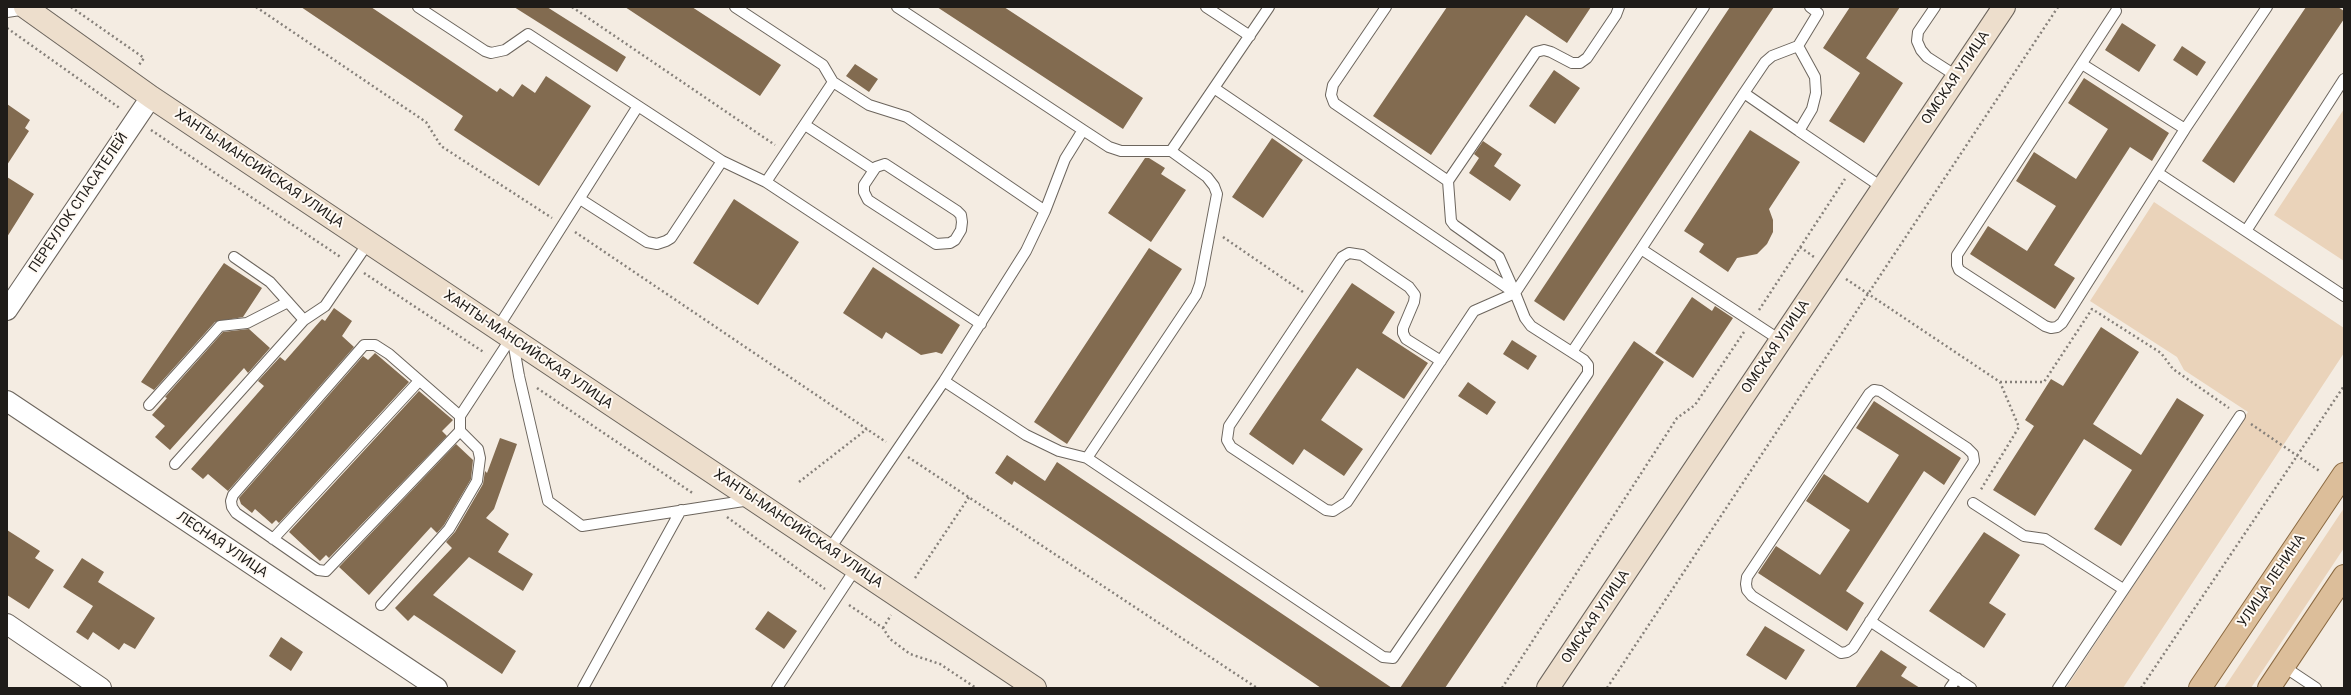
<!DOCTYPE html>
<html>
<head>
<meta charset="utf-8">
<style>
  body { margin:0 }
  #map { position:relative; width:2351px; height:695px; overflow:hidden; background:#f4ece2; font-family:Roboto,sans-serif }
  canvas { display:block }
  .frame { position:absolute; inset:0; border:8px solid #1f1c19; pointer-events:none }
</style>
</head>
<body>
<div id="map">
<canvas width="2351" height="695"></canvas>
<div class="frame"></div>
</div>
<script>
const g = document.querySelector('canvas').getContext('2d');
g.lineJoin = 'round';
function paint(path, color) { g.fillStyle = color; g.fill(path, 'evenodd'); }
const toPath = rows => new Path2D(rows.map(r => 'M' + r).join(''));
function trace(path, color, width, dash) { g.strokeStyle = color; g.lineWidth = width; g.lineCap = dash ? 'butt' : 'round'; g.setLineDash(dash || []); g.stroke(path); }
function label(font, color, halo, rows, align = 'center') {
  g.font = font + ' Roboto,sans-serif'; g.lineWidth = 4; g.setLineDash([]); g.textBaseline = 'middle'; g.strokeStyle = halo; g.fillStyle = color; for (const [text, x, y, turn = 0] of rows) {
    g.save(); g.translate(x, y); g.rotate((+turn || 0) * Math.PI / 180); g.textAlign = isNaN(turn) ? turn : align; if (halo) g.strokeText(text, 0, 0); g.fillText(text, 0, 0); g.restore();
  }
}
const green = toPath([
  [2344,109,2344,261,2274,215],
  [2154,202,2344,328,2344,353,2123,688,2066,688,2248,412,2184,370,2177,357,2090,301],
  [2344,508,2344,548,2251,688,2224,688]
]);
const building = toPath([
  [301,7,371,7,497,92,500,88,513,97,522,84,535,93,546,76,591,106,539,186,454,130,463,116],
  [514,7,547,7,626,57,617,72],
  [625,7,692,7,781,65,760,96],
  [937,7,1004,7,1143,98,1123,129],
  [1447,7,1591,7,1567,43,1526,15,1431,155,1373,116],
  [1730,7,1774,7,1564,321,1534,301],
  [1850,7,1900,7,1866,58,1903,83,1864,143,1829,121,1860,73,1823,48],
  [2306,7,2338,7,2344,11,2344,19,2234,183,2202,161],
  [2122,23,2156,45,2139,72,2105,50],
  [2182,46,2206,62,2197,76,2173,60],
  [855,64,878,79,869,92,846,76],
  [1554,70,1580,88,1555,124,1529,106],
  [2084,78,2169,133,2152,161,2130,147,2054,265,2075,278,2055,309,1970,254,1988,226,2027,251,2056,206,2016,181,2034,152,2076,179,2108,129,2068,103],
  [7,104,30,120,25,128,29,131,7,165],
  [1750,130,1800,162,1769,209,1773,220,1773,232,1767,244,1757,254,1737,258,1728,272,1699,252,1704,244,1684,231],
  [1272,138,1303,160,1263,218,1232,197],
  [1483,141,1502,154,1494,166,1521,185,1510,201,1469,173,1479,158,1474,154],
  [1145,158,1149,158,1165,168,1161,174,1186,190,1151,242,1108,213],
  [7,177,34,194,7,237],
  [734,199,799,242,758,305,693,263],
  [1149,248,1182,269,1067,444,1034,422],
  [224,263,262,288,243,317,215,322,154,390,141,382],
  [873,267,960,325,942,354,936,352,921,355,886,332,882,339,843,313],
  [1352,283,1395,312,1382,333,1428,363,1404,399,1357,368,1321,420,1363,449,1344,476,1304,449,1293,465,1249,434],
  [1692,297,1712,311,1715,306,1733,318,1693,378,1655,353],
  [334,308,352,321,342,336,354,347,228,491,208,474,203,479,191,469,264,386,258,381,280,357,285,361,322,319,325,321],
  [2101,327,2139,352,2093,424,2141,455,2177,398,2204,415,2121,546,2094,529,2132,470,2084,439,2035,516,1993,490,2034,426,2025,420,2051,379,2063,386],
  [249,329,270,348,248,373,244,368,170,450,155,437,165,426,152,415,167,398,165,397,223,332],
  [1512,340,1537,356,1528,370,1503,354],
  [1634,341,1664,362,1445,688,1400,688],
  [375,353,409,382,279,523,276,520,272,524,255,509,252,513,241,504,239,498,363,356,368,360],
  [1468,382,1496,402,1487,415,1458,396],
  [419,391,453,420,442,431,447,436,329,558,326,555,320,561,289,532],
  [1874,401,1961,458,1944,485,1924,471,1846,591,1864,603,1847,631,1758,573,1776,546,1820,575,1850,530,1806,501,1824,474,1868,503,1899,455,1856,428],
  [500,438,517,444,494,509,486,518,509,534,498,552,533,574,523,591,469,557,433,595,516,651,502,674,414,615,408,621,395,608,452,548,446,542,455,532,483,484,485,471,487,473],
  [456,444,473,460,471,479,444,525,437,533,431,527,369,595,339,567],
  [1007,455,1045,481,1057,462,1392,688,1321,688,1014,481,1012,485,995,473],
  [7,530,40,551,35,558,54,570,29,609,7,595],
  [1984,532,2020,555,1989,603,2006,614,1984,648,1929,611],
  [82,558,104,572,98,582,155,618,135,649,124,643,119,650,93,632,88,640,76,632,93,606,63,587],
  [768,611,797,631,784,649,755,629],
  [1765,626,1805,650,1786,680,1746,655],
  [281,637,303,652,291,671,269,656],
  [1881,650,1907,667,1901,676,1920,688,1855,688]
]);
const path = toPath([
  [71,7,144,58,139,65],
  [256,7,426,122,441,146,552,218],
  [572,7,775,145],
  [7,28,121,109],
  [151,130,342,258],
  [575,232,886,442],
  [1223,237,1303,292],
  [1800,247,1814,257],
  [364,273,485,353],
  [1846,279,2000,382,2019,427,1980,491],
  [1759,310,1845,179],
  [2000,382,2044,382,2092,309,2161,353,2173,369,2229,408],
  [537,388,694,494],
  [2251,424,2321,472],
  [908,457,1257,688],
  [799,482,867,429],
  [727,517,825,589],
  [915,578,969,497],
  [849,605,883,628,890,639,910,654,940,664,976,688],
  [883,628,891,615],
  [1502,688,1677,418,1695,405,1744,332],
  [1607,688,2058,7],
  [2141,688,2344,386]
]);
const lane = toPath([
  [418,7,485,51,491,53,505,50,528,34,722,161,766,182,981,324],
  [735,7,823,65,833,82,869,105,907,117,1045,211],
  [897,7,1083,130],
  [1206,7,1250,36],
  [1386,7,1333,85,1331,95,1334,103,1448,181,1451,221,1454,225,1499,257,1515,293],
  [1810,7,1818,13,1798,46,1815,77,1816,93,1812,109,1799,131,1883,188],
  [1935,7,1918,32,1917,41,1921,50,1927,57,1958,77],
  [2116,11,1957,255,1957,265,1959,270,2045,326,2051,328,2057,327,2062,323,2185,129,2267,7],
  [7,12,27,9],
  [2082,64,2185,129],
  [1214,88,1515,293],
  [1744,93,1765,62,1772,56,1798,46],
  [805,125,874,170],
  [885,164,957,211,961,215,962,222,961,230,955,240,950,243,936,244,868,200,864,192,864,185,876,167,885,164],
  [2158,173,2344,296],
  [1448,181,1536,52,1544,50,1551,52,1572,63,1580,63,1587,58,1616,15,1619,7],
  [766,182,833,82],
  [580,199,647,242,657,244,666,241,671,238,722,161],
  [2246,231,2344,79],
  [1641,249,1744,93,1799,131],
  [234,257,270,282,304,320],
  [497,329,638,106],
  [513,341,519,376,548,501,582,526,750,500],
  [1572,352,1641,249,1780,340],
  [1441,361,1406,339,1403,333,1403,328,1414,302,1415,295,1409,287,1362,255,1349,253,1342,257,1229,426,1227,440,1231,447,1326,510,1333,511,1347,502,1474,311,1515,293],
  [944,381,1026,435,1059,451,1087,458,1383,657,1393,658,1588,373,1588,365,1584,360,1531,326,1525,318,1515,293,1704,7],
  [1874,390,1880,391,1967,448,1973,454,1974,461,1853,648,1847,652,1841,653,1752,596,1747,590,1746,584,1747,577,1869,394,1874,390],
  [149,405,220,326,247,323,288,302],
  [460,416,389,354,375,345,364,345,233,495,231,501,232,507,236,513,318,570,326,571,460,431],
  [1087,458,1196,295,1200,284,1217,194,1214,186,1207,177,1171,151],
  [175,464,304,320,325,306,368,243],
  [1973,503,2024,536,2045,539,2123,589],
  [273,539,419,381],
  [829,550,944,381,1026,251,1045,211,1065,159,1083,130,1109,147,1121,151,1171,151,1269,7],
  [381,605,449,529,477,481,480,458,478,449,460,431,460,416,511,338],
  [1870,621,1971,688],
  [2283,666,2316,688],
  [583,688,681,510],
  [777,688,856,568],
  [1950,688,1957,678],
  [2058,688,2240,416]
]);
const street = toPath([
  [7,310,151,97],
  [7,401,437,688],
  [7,624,101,688]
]);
const secondary = toPath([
  [25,7,151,97,1035,688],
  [1548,688,2004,7]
]);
const primary = toPath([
  [2200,688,2344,474],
  [2269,688,2344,576]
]);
const streetNames = [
  ["ОМСКАЯ УЛИЦА",1956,78,-56],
  ["ХАНТЫ-МАНСИЙСКАЯ УЛИЦА",259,169,34],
  ["ПЕРЕУЛОК СПАСАТЕЛЕЙ",79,203,-56],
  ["ОМСКАЯ УЛИЦА",1776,347,-56],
  ["ХАНТЫ-МАНСИЙСКАЯ УЛИЦА",528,350,34],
  ["ХАНТЫ-МАНСИЙСКАЯ УЛИЦА",798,529,34],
  ["ЛЕСНАЯ УЛИЦА",222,545,34],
  ["УЛИЦА ЛЕНИНА",2272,581,-56],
  ["ОМСКАЯ УЛИЦА",1596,617,-56]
];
paint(green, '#ead3ba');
paint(building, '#826b50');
trace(lane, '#6c655d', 12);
trace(street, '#6c655d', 22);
trace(secondary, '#6c655d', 24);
trace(primary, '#8a6941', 24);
trace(path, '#86807a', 2.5, [2, 3]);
trace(lane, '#fff', 10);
trace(street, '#fff', 20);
trace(secondary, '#eddecc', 22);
trace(primary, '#dcbe9a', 22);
label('14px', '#1f1c19', '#fffaf4', streetNames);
</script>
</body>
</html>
